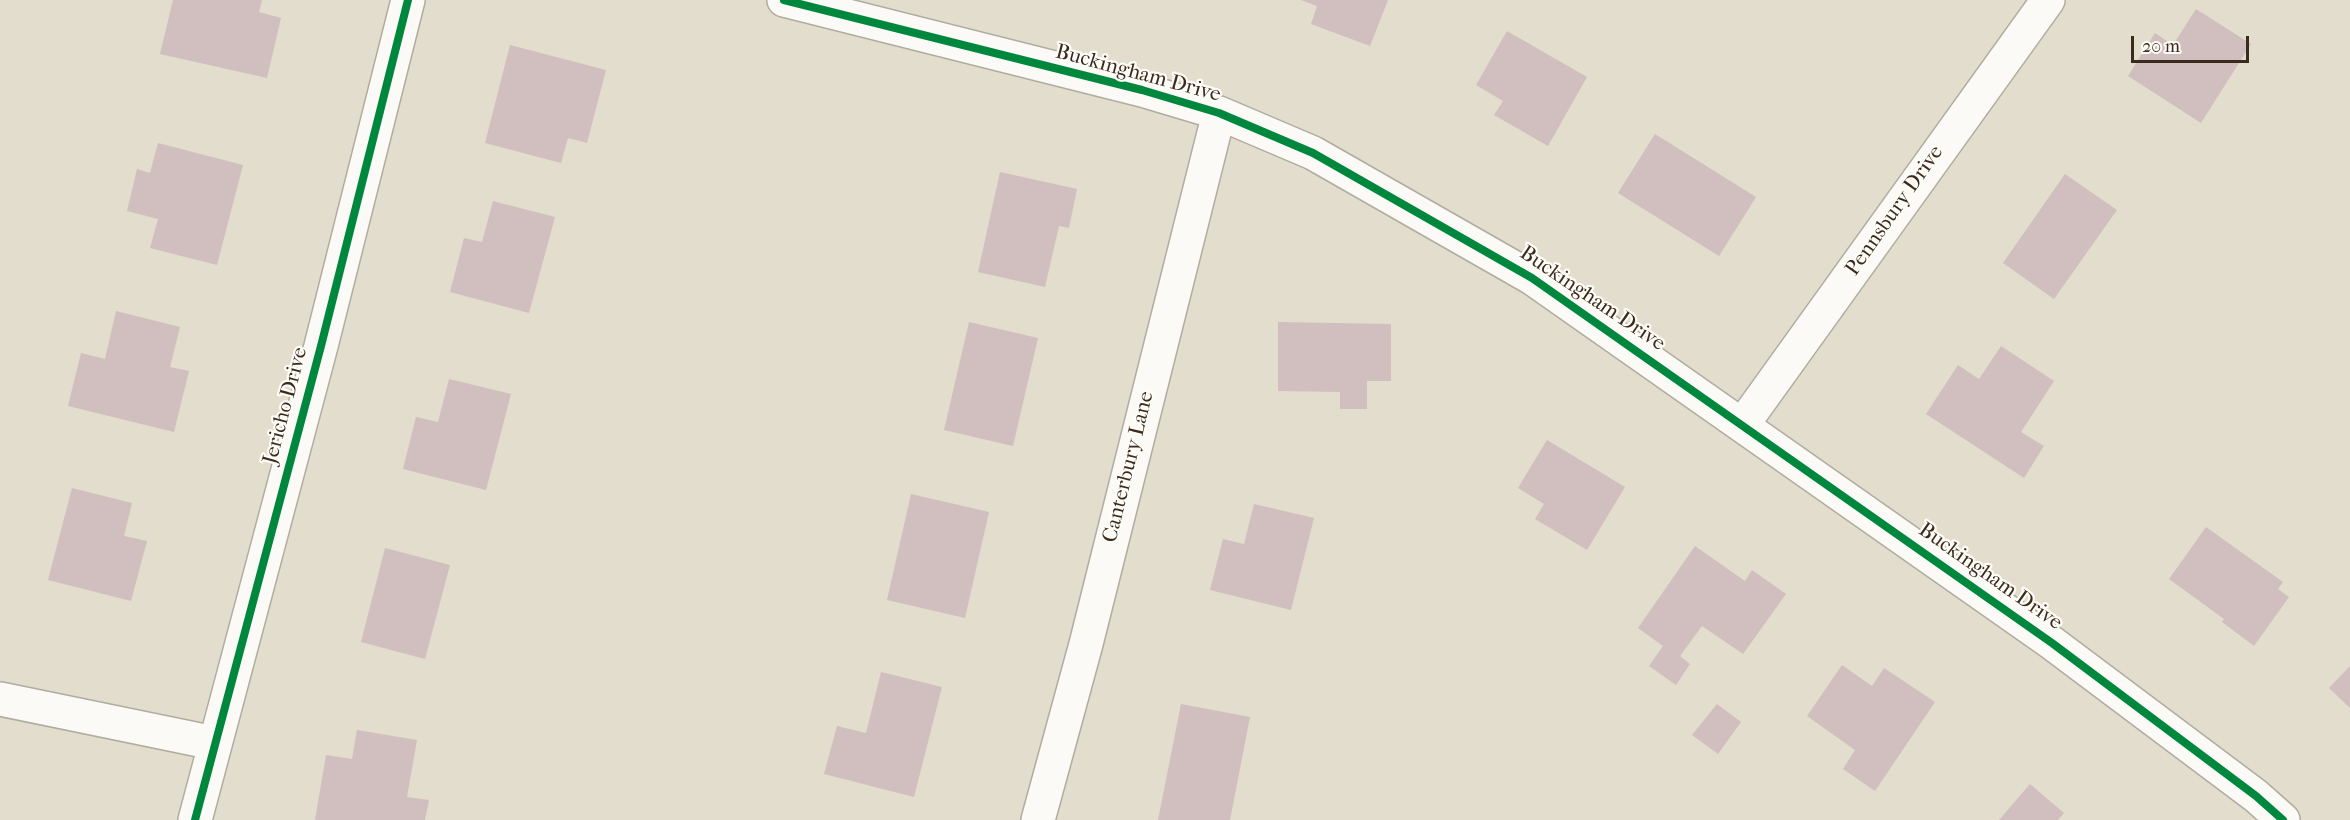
<!DOCTYPE html>
<html>
<head>
<meta charset="utf-8">
<style>
  body { margin:0 }
  #map { position:relative; width:2350px; height:820px; overflow:hidden; background:#e2ddcc; font-family:"IM FELL French Canon",serif }
  canvas { display:block }
  .scale { position:absolute; left:2131px; top:36px; width:118px; height:27px; box-sizing:border-box; border:3px solid #3b2a1e; border-top:0; padding-left:8px; font-size:18px; line-height:21px; white-space:nowrap; color:#3b2a1e; -webkit-text-stroke:4px #fdfcf7; paint-order:stroke }
</style>
</head>
<body>
<div id="map">
<canvas width="2350" height="820"></canvas>
<div class="scale">20 m</div>
</div>
<script>
const g = document.querySelector('canvas').getContext('2d');
g.lineJoin = 'round';
function paint(path, color) { g.fillStyle = color; g.fill(path, 'evenodd'); }
const toPath = rows => new Path2D(rows.map(r => 'M' + r).join(''));
function trace(path, color, width, dash) { g.strokeStyle = color; g.lineWidth = width; g.lineCap = dash ? 'butt' : 'round'; g.setLineDash(dash || []); g.stroke(path); }
function label(font, color, halo, rows, align = 'center') {
  g.font = font + ' "IM FELL French Canon",serif'; g.lineWidth = 4.5; g.setLineDash([]); g.textBaseline = 'middle'; g.strokeStyle = halo; g.fillStyle = color; for (const [text, x, y, turn = 0] of rows) {
    g.save(); g.translate(x, y); g.rotate((+turn || 0) * Math.PI / 180); g.textAlign = isNaN(turn) ? turn : align; if (halo) g.strokeText(text, 0, 0); g.fillText(text, 0, 0); g.restore();
  }
}
const building = toPath([
  [173,0,262,0,259,12,281,18,267,78,160,54],
  [1301,0,1388,0,1370,46,1311,24,1317,6],
  [2196,9,2251,44,2201,123,2128,76,2155,33,2173,45],
  [1507,31,1587,77,1548,146,1494,115,1503,101,1476,85],
  [510,45,606,70,587,143,568,138,561,163,485,143],
  [1655,134,1756,197,1719,256,1618,193],
  [158,143,243,165,217,265,150,248,158,219,127,211,137,169,150,173],
  [1000,172,1077,189,1069,228,1059,226,1045,287,978,272],
  [2065,174,2117,210,2054,299,2003,263],
  [493,201,555,217,529,313,450,292,464,238,482,242],
  [116,311,180,327,170,367,189,371,174,432,68,406,81,353,105,359],
  [969,322,1038,338,1013,446,944,430],
  [1278,322,1391,324,1391,381,1367,381,1367,409,1340,409,1340,392,1278,391],
  [2001,346,2054,381,2021,432,2044,446,2024,478,1926,414,1958,365,1979,379],
  [449,379,511,394,486,490,403,469,416,417,438,422],
  [1547,440,1625,487,1587,550,1535,519,1544,504,1518,488],
  [72,488,132,503,124,536,147,541,131,601,48,580],
  [911,494,989,512,965,618,887,600],
  [1254,504,1314,518,1291,610,1210,590,1223,539,1244,544],
  [2206,527,2283,582,2278,589,2289,597,2254,646,2222,622,2224,619,2169,579],
  [1695,546,1745,581,1752,570,1786,594,1743,654,1702,626,1680,656,1690,664,1676,685,1649,666,1663,646,1638,628],
  [385,548,450,565,425,659,361,642],
  [1842,665,1872,686,1884,668,1935,702,1875,791,1843,769,1855,750,1807,716],
  [2350,666,2350,708,2329,688],
  [881,672,942,687,914,797,824,774,837,726,866,733],
  [1181,704,1250,717,1230,820,1158,820],
  [1717,704,1741,722,1718,754,1692,735],
  [357,730,417,740,407,797,429,800,425,820,315,820,326,755,352,759],
  [2030,784,2064,813,2058,820,1999,820]
]);
const minor = toPath([
  [784,0,1142,90,1219,113,1313,153,1532,278,2052,643,2256,796,2283,820],
  [1743,424,2048,0],
  [0,699,214,743],
  [195,820,321,346,408,0],
  [1038,820,1086,644,1219,113]
]);
const cycleway = toPath([
  [784,0,1142,90,1219,113,1313,153,1532,278,2052,643,2256,796,2283,820],
  [195,820,321,346,408,0]
]);
const streetNames = [
  ["Buckingham Drive",1138,74,15],
  ["Pennsbury Drive",1895,211,-55],
  ["Buckingham Drive",1592,299,34],
  ["Jericho Drive",286,406,-75],
  ["Canterbury Lane",1129,467,-76],
  ["Buckingham Drive",1990,577,35]
];
paint(building, '#d0bfbe');
trace(minor, '#b0ac9f', 36);
trace(minor, '#fbfaf7', 33);
trace(cycleway, '#00873e', 8);
label('21px', '#3b2a1e', '#fdfcf7', streetNames);
</script>
</body>
</html>
